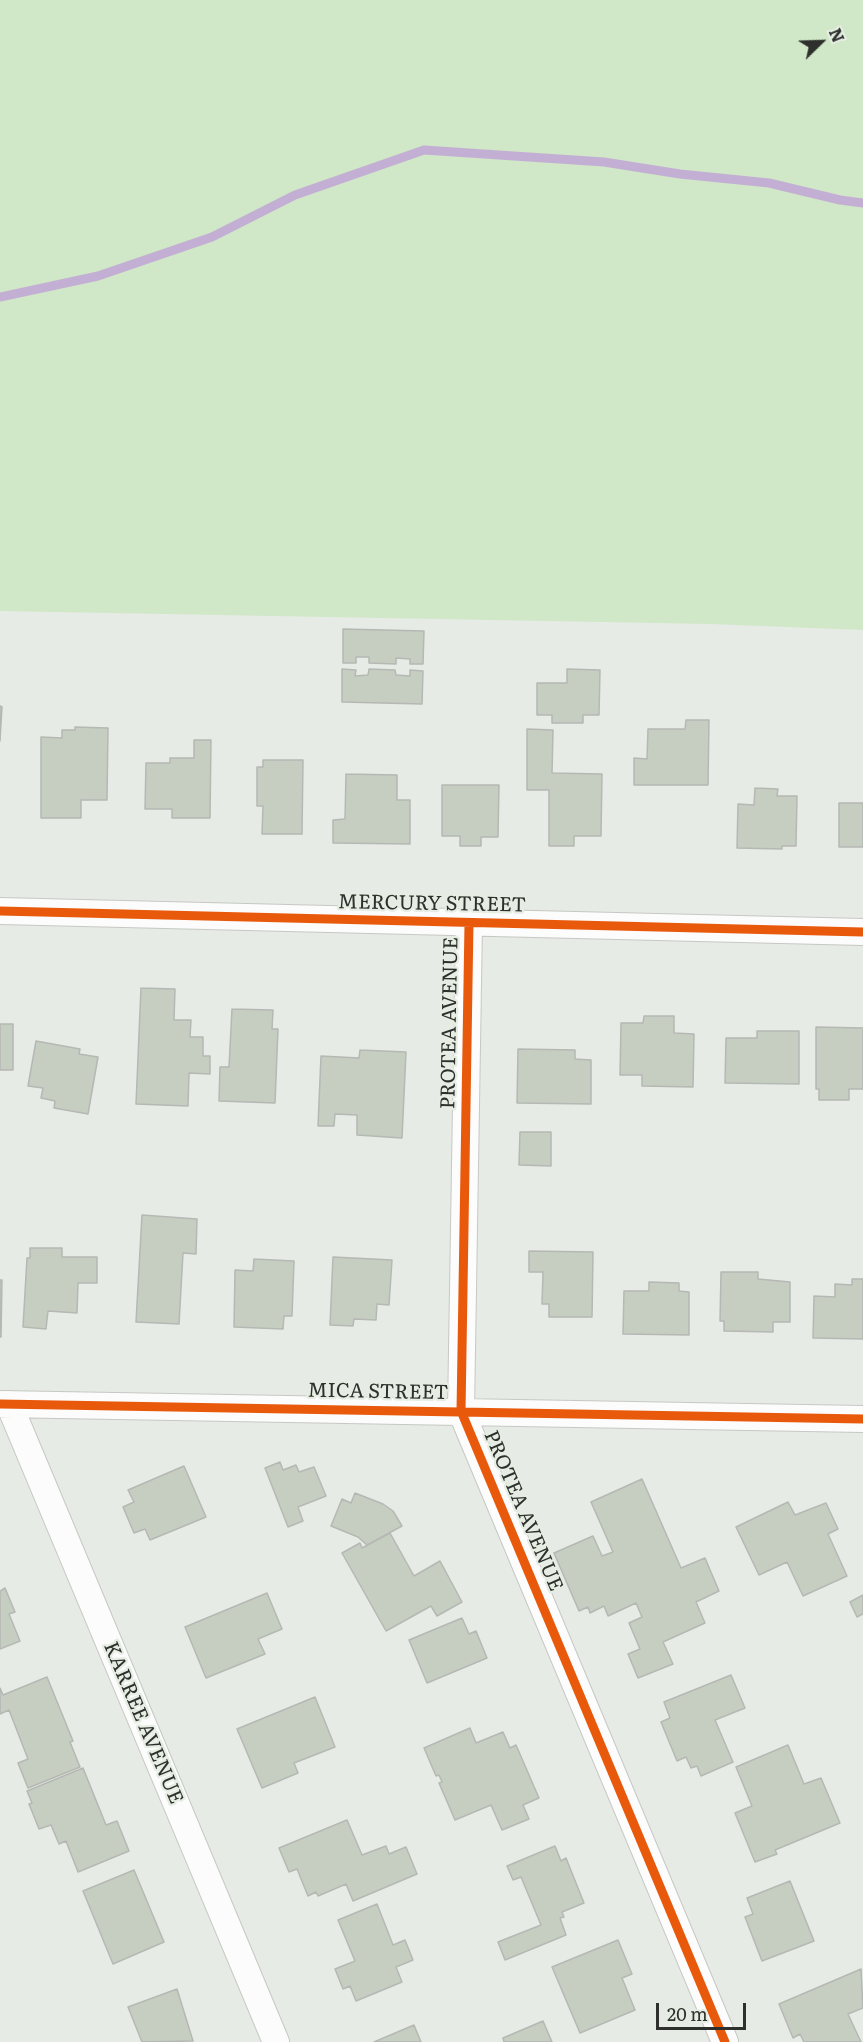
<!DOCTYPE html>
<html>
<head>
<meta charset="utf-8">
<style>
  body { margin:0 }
  #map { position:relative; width:863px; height:2042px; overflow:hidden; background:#e7ebe5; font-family:Literata,serif }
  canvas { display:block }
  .north { position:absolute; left:791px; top:12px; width:60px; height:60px; -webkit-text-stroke:4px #e6ede3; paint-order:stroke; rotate:67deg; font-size:16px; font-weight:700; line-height:24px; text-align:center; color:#2d302c }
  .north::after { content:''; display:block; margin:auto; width:21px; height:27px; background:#2d302c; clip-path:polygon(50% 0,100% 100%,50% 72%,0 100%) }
  .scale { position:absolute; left:656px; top:2003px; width:90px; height:27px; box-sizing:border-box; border:3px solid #2d302c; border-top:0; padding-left:8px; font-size:18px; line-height:21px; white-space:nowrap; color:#2d302c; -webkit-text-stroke:4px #e6ede3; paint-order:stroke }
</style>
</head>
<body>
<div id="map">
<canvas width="863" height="2042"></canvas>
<div class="north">N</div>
<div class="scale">20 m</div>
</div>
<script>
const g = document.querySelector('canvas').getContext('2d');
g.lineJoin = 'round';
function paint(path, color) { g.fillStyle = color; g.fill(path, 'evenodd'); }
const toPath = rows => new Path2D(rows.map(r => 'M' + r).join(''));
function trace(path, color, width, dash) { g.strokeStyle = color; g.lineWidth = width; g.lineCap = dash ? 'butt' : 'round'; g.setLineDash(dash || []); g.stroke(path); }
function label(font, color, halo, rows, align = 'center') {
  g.font = font + ' Literata,serif'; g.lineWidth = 4.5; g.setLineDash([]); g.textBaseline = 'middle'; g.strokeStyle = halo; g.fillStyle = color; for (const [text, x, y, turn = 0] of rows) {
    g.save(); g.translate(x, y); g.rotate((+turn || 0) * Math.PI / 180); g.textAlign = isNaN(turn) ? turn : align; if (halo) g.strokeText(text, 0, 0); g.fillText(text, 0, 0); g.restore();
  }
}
const green = toPath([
  [0,0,863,0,863,630,711,624,0,611]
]);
const stream = toPath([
  [0,297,98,276,212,237,295,195,424,150,604,162,680,174,769,183,840,200,863,203]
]);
const building = toPath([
  [343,629,424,631,423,664,410,664,410,659,396,658,396,664,369,663,369,657,356,657,356,663,343,663,343,629],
  [342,669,356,670,355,676,368,675,369,669,395,670,396,675,410,676,410,670,423,671,422,704,342,702,342,669],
  [567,669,600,670,599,715,583,715,583,723,552,723,552,715,537,715,537,683,567,683,567,669],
  [0,706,2,707,0,741,0,706],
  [686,720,709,720,708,785,634,785,634,758,647,759,648,729,685,729,686,720],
  [75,727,108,728,107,800,81,800,81,818,41,818,41,737,62,738,62,730,75,730,75,727],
  [527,729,553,730,552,773,602,774,601,836,574,836,574,846,549,846,549,790,527,790,527,729],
  [194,740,211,740,210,818,172,818,172,809,145,809,146,763,170,763,170,758,194,758,194,740],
  [263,760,303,760,302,834,262,834,263,806,257,806,257,767,263,767,263,760],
  [346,774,397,775,397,800,410,800,410,844,333,843,333,820,345,819,346,774],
  [442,785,499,785,498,837,481,837,481,846,460,846,460,836,442,836,442,785],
  [755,788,778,789,777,796,797,796,796,846,782,846,782,849,737,848,738,804,754,805,755,788],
  [839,803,863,803,863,847,839,847,839,803],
  [141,988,175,989,174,1020,191,1020,190,1037,203,1037,203,1056,210,1056,210,1074,189,1073,188,1106,136,1104,141,988],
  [232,1009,273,1010,272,1029,278,1029,275,1103,219,1101,220,1067,229,1067,232,1009],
  [644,1016,674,1016,674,1033,694,1034,693,1087,642,1086,642,1075,620,1075,621,1023,643,1023,644,1016],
  [0,1024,13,1024,13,1070,0,1070,0,1024],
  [816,1027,863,1028,863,1089,849,1089,849,1100,819,1100,819,1089,816,1089,816,1027],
  [757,1031,799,1031,799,1084,725,1083,726,1038,757,1038,757,1031],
  [36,1041,80,1049,79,1054,98,1057,88,1114,54,1108,55,1101,41,1098,43,1088,28,1086,36,1041],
  [518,1049,575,1050,575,1059,591,1060,591,1104,517,1103,518,1049],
  [360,1050,406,1052,402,1138,357,1135,357,1115,335,1114,334,1126,318,1126,321,1056,359,1058,360,1050],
  [520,1132,551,1132,551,1166,519,1165,520,1132],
  [142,1215,197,1219,196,1254,183,1253,179,1324,136,1322,142,1215],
  [30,1248,62,1248,62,1257,97,1257,97,1283,78,1283,77,1313,48,1311,46,1329,23,1327,27,1258,30,1258,30,1248],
  [529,1251,593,1252,592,1317,549,1317,549,1304,542,1304,543,1272,529,1272,529,1251],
  [333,1257,392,1260,389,1305,377,1304,376,1320,354,1319,353,1326,330,1325,333,1257],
  [254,1259,294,1261,292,1316,284,1316,283,1329,234,1327,235,1270,253,1271,254,1259],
  [721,1272,758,1272,758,1279,790,1282,790,1322,773,1322,773,1332,724,1331,724,1321,720,1321,721,1272],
  [852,1279,863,1279,863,1339,813,1338,814,1296,835,1297,835,1284,852,1285,852,1279],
  [0,1280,2,1280,1,1337,0,1337,0,1280],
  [649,1282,679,1283,679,1291,689,1292,689,1335,623,1334,624,1291,649,1291,649,1282],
  [280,1462,283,1470,296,1465,299,1472,314,1467,326,1496,298,1507,303,1521,288,1527,265,1468,280,1462],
  [184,1466,206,1517,150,1540,145,1529,134,1533,123,1507,134,1502,128,1490,184,1466],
  [642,1479,681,1568,705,1558,719,1591,696,1602,705,1623,663,1642,673,1664,638,1678,628,1654,640,1649,629,1623,642,1617,636,1603,608,1616,604,1606,590,1613,588,1607,579,1611,554,1553,593,1536,602,1556,613,1552,591,1502,642,1479],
  [355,1493,383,1504,393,1511,402,1526,367,1545,358,1537,331,1526,342,1499,351,1503,355,1493],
  [788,1502,795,1515,826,1503,838,1529,828,1534,847,1576,803,1596,787,1562,759,1575,736,1527,788,1502],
  [390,1533,414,1576,440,1561,462,1602,437,1616,431,1606,386,1631,342,1553,360,1543,362,1548,390,1533],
  [5,1588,15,1612,9,1614,20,1641,0,1649,0,1591,5,1588],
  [267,1593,282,1629,258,1639,265,1654,206,1678,185,1627,267,1593],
  [863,1595,863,1614,857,1617,850,1602,863,1595],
  [462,1618,469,1634,476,1631,487,1658,427,1683,409,1640,462,1618],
  [731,1675,745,1708,715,1720,733,1762,701,1776,697,1766,691,1768,686,1757,677,1761,661,1722,670,1718,664,1702,731,1675],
  [47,1677,73,1741,70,1742,80,1767,28,1788,18,1763,28,1759,9,1710,0,1714,0,1688,3,1695,47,1677],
  [315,1697,335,1747,294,1763,298,1773,262,1788,237,1729,315,1697],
  [470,1728,476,1743,503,1732,510,1748,516,1745,539,1798,523,1805,529,1819,502,1830,491,1805,455,1820,439,1783,442,1782,439,1775,436,1776,424,1748,470,1728],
  [788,1745,804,1784,821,1778,840,1823,775,1850,777,1854,755,1862,735,1813,752,1806,736,1767,788,1745],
  [83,1768,106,1825,117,1821,129,1851,78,1872,66,1841,59,1844,51,1825,39,1829,29,1804,32,1803,27,1791,83,1768],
  [347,1820,362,1855,386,1846,389,1854,406,1847,417,1874,353,1901,346,1884,318,1896,316,1892,308,1896,297,1869,289,1872,279,1848,347,1820],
  [555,1846,561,1861,566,1858,584,1903,562,1912,564,1917,560,1918,566,1935,505,1960,498,1942,541,1925,521,1877,513,1880,507,1866,555,1846],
  [134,1870,164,1942,113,1964,83,1891,134,1870],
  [790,1881,814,1941,762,1961,745,1917,753,1914,747,1898,790,1881],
  [377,1904,393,1945,405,1940,413,1960,396,1967,402,1982,356,2001,350,1986,343,1989,335,1969,355,1961,338,1920,377,1904],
  [618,1940,632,1974,622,1978,635,2010,580,2033,552,1967,618,1940],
  [861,1969,863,2008,848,2014,861,2042,804,2042,800,2034,793,2038,779,2004,861,1969],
  [177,1989,193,2041,142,2042,128,2007,177,1989],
  [543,2021,552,2042,504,2042,503,2038,543,2021],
  [414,2025,421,2042,374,2042,414,2025]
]);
const minor = toPath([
  [0,911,863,932],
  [469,923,461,1411,725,2042],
  [0,1404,863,1419],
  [9,1404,276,2042]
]);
const cycleway = toPath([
  [0,911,863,932],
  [469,923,461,1411,725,2042],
  [0,1404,863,1419]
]);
const streetNames = [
  ["MERCURY STREET",432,904,1],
  ["PROTEA AVENUE",450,1023,-89],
  ["MICA STREET",378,1392,1],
  ["PROTEA AVENUE",523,1511,67],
  ["KARREE AVENUE",143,1723,67]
];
paint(green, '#d0e7c8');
trace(stream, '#c4afd4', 9);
paint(building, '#c5cec1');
trace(building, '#b6b8b4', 1.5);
trace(minor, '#c6c8c4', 28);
trace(minor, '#fbfcfb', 26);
trace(cycleway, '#e8590c', 9);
label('20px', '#2d302c', '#e6ede3', streetNames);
</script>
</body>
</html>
